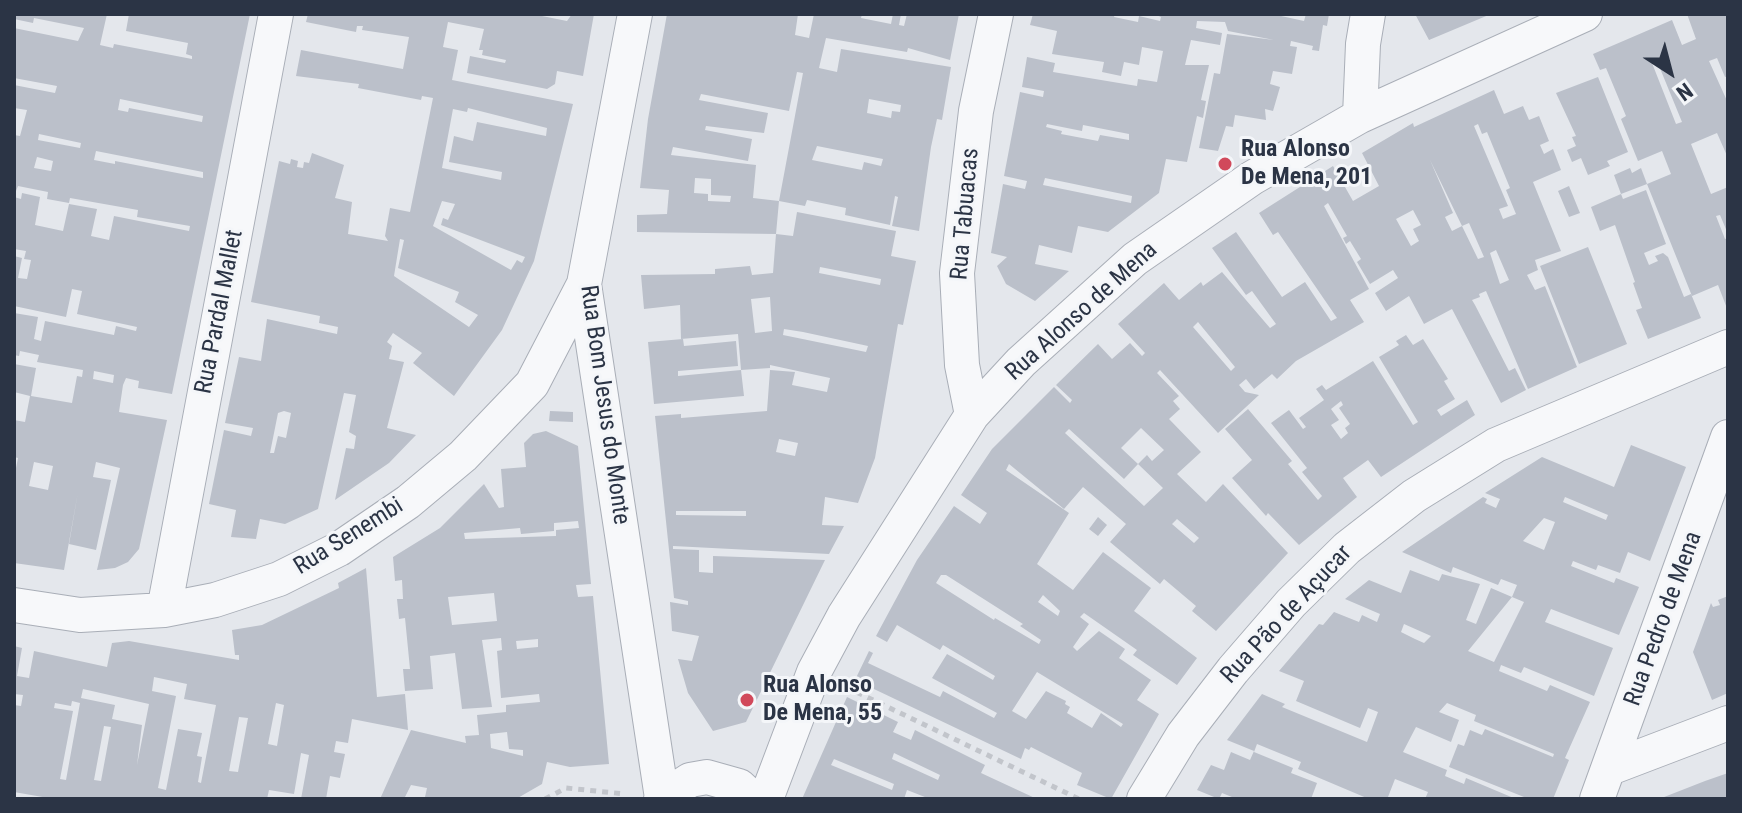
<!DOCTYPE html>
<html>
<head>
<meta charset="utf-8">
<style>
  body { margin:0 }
  #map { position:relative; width:1742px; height:813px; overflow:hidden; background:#e4e7ec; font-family:"Roboto Condensed",sans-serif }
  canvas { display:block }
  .frame { position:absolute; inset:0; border:16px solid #2b3445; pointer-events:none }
  .north { position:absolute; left:1630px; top:32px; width:80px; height:80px; -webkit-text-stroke:6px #f4f6f9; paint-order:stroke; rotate:144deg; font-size:22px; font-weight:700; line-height:32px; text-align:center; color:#2b3445 }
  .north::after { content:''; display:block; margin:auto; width:28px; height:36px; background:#2b3445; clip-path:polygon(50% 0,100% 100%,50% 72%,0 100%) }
</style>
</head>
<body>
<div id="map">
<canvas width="1742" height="813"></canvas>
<div class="frame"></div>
<div class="north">N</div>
</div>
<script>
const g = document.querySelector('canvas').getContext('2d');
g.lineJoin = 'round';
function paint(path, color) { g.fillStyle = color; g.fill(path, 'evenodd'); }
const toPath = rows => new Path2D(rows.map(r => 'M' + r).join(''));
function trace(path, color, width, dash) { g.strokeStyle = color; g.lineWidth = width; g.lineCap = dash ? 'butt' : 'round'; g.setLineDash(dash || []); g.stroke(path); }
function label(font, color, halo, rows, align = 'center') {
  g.font = font + ' "Roboto Condensed",sans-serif'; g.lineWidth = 6; g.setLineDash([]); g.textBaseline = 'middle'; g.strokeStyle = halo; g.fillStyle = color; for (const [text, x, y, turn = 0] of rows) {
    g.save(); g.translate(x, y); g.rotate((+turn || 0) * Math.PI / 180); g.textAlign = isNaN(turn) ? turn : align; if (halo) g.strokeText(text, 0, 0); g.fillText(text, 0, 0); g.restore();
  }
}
const building = toPath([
  [14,14,107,14,100,45,113,48,114,44,192,59,192,56,186,54,188,43,126,31,129,14,250,14,172,394,138,388,139,381,126,378,123,385,119,412,167,420,139,549,128,562,115,568,97,570,120,468,96,462,93,477,111,480,96,550,69,544,78,492,64,570,14,563,14,478,18,458,14,457,14,420,25,422,30,396,14,392,14,364,36,368,31,396,72,403,77,376,82,377,83,370,37,362,39,355,20,351,19,356,14,355,14,313,38,317,34,339,41,341,45,321,114,335,116,326,136,331,137,327,77,314,82,291,72,289,66,317,14,306,14,256,22,258,18,278,27,279,31,260,24,259,26,251,14,249,14,197,21,199,22,193,40,197,35,225,63,231,69,204,97,209,91,236,109,240,114,216,189,231,190,226,137,217,138,210,70,198,69,203,47,199,48,192,18,186,14,196,14,135,20,136,27,110,14,108,14,85,55,93,57,86,14,78,14,28,78,41,84,28,34,18,33,23,14,19],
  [120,99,203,116,202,122,129,108,128,112,118,110],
  [39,134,81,143,80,148,38,140],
  [96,151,203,172,203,178,115,161,115,164,94,160],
  [37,157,53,161,51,171,34,168],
  [94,371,114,375,113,383,93,379],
  [34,462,53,466,48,490,29,486],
  [308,14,532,14,567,21,572,14,594,14,583,76,557,71,555,84,547,89,467,73,470,56,505,63,506,60,482,55,483,50,479,50,484,29,448,22,443,47,458,50,452,80,573,104,534,261,502,330,454,396,413,363,422,353,393,333,387,342,392,346,389,359,404,362,387,428,416,435,389,463,335,500,346,448,354,449,356,436,349,432,356,395,344,393,318,509,285,524,260,519,256,539,231,537,236,510,209,504,224,430,251,436,253,428,225,423,239,357,261,361,267,319,337,334,338,327,319,323,320,316,251,302,279,161,290,164,291,159,298,161,297,167,303,168,304,162,309,163,312,153,344,165,335,198,352,202,348,234,388,241,385,236,390,208,410,212,433,98,422,96,421,100,358,88,359,84,296,76,301,50,403,69,409,37,362,30,363,26,357,26,356,32,306,22],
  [468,108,547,128,546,136,477,122,473,141,454,136,449,162,502,172,501,180,442,168,453,109,467,112],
  [442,201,455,204,448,220,443,218,441,225,525,257,522,263,517,260,511,270,433,226],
  [400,239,404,240,398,268,459,292,455,302,478,315,469,327,394,276],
  [284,411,291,413,286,438,278,436,274,453,270,453,278,413],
  [667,14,798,14,795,35,809,38,814,14,862,14,861,18,891,24,893,14,901,14,899,25,904,26,907,14,959,14,950,60,908,48,907,52,826,38,819,68,837,72,841,49,951,67,942,120,937,119,931,147,919,231,892,226,898,197,895,196,890,225,845,215,846,208,807,200,805,206,779,201,803,73,797,72,789,111,701,94,699,100,768,113,764,133,706,126,705,130,752,139,748,161,673,147,671,155,756,165,753,198,779,201,776,234,637,232,637,215,667,214,669,190,640,188,648,119],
  [869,99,901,105,900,112,892,111,891,118,867,113],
  [817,146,883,159,881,166,864,162,862,170,812,160],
  [695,178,711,179,711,195,731,196,730,202,708,201,708,194,694,193],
  [1033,14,1115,14,1114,17,1138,22,1139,16,1160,21,1161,17,1154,14,1272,14,1304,21,1306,14,1329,14,1327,26,1323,25,1319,51,1312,50,1313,46,1291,41,1290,46,1297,47,1292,74,1273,71,1270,84,1280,87,1273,111,1265,109,1266,120,1235,115,1233,127,1226,126,1218,151,1199,148,1214,73,1220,74,1227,34,1274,40,1228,31,1225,22,1197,21,1196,28,1222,33,1220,45,1191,40,1185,65,1209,65,1201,100,1206,101,1203,118,1197,116,1187,162,1166,159,1159,193,1108,232,1078,226,1072,253,1039,245,1035,264,1069,271,1035,301,1006,284,997,266,1007,257,991,253,1003,184,1025,189,1027,181,1004,176,1020,92,1043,97,1044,91,1022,87,1027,57,1055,63,1053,72,1137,86,1138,79,1157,82,1163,51,1142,47,1139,65,1124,62,1121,76,1102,72,1104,62,1052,54,1057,31,1030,25],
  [1047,124,1082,131,1083,125,1129,134,1129,140,1100,135,1098,141,1061,134,1062,131,1046,127],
  [1045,178,1132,196,1131,203,1043,185],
  [1415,14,1491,14,1429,40],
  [1687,14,1728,14,1728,76,1725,77,1717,58,1709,61,1728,103,1728,158,1717,133,1691,144,1711,194,1728,187,1728,234,1720,215,1716,216,1725,239,1728,238,1728,311,1718,285,1692,296,1647,184,1671,174,1662,151,1638,161,1621,119,1626,116,1606,68,1600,70,1593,54,1672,20,1682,45,1696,39],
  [1657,61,1682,122,1676,124,1652,63],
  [1598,77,1628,152,1607,161,1610,166,1588,175,1581,158,1572,162,1567,150,1576,146,1572,137,1576,136,1556,93],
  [1494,90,1504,114,1523,106,1529,120,1539,116,1549,141,1540,145,1544,154,1553,149,1561,170,1533,182,1561,251,1535,260,1538,270,1527,275,1535,290,1545,286,1577,367,1528,389,1486,291,1479,294,1480,297,1472,300,1475,305,1509,371,1515,368,1526,390,1501,403,1452,309,1424,324,1409,296,1386,311,1375,293,1398,278,1393,270,1370,284,1357,262,1361,259,1350,241,1346,244,1343,238,1347,236,1328,203,1324,206,1369,289,1350,300,1364,322,1296,361,1277,379,1272,374,1254,389,1246,379,1239,385,1245,392,1259,395,1218,433,1160,370,1157,373,1179,396,1173,401,1180,409,1169,419,1201,452,1177,474,1206,502,1223,484,1288,553,1216,631,1192,611,1196,606,1164,579,1160,584,1110,542,1126,524,1083,487,1064,509,1009,464,1006,470,1069,513,1037,564,1073,590,1103,552,1151,588,1134,611,1197,658,1177,685,1133,655,1137,650,1084,613,1080,617,1089,624,1073,647,1077,651,1099,631,1125,649,1119,658,1151,680,1137,700,1159,714,1111,799,1077,785,1082,773,1031,747,1029,750,1025,748,1021,759,855,680,869,651,873,653,868,663,940,697,943,691,994,718,997,713,932,678,947,654,993,680,995,676,943,645,940,650,897,625,887,642,876,636,917,560,954,506,980,524,987,513,961,495,992,449,1054,387,1070,403,1072,400,1056,385,1098,344,1112,359,1130,343,1142,356,1145,353,1118,324,1164,283,1179,300,1201,282,1203,286,1222,272,1270,328,1276,324,1252,291,1246,295,1212,248,1236,232,1282,297,1305,282,1331,321,1337,318,1278,232,1273,235,1259,213,1333,166,1353,201,1379,186,1362,153,1413,123,1414,127],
  [1478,124,1482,134,1487,132,1510,188,1506,190,1516,214,1503,219,1499,209,1508,206,1474,126],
  [1430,160,1462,226,1469,223,1484,257,1478,259,1462,226,1452,231,1445,217,1453,213],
  [1413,210,1421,225,1413,229,1419,241,1411,246,1396,219],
  [1496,250,1509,280,1500,284,1490,253],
  [1198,322,1235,367,1231,371,1193,327],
  [1141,428,1164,450,1152,461,1147,455,1138,464,1121,448],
  [1069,429,1124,479,1138,464,1163,488,1144,506,1065,433],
  [1177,519,1199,538,1194,543,1172,524],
  [941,575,946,575,1023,624,1020,626,1041,640,1039,644,995,618,994,620,936,583],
  [1043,595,1060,611,1058,616,1038,602],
  [1037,672,1123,724,1121,727,1101,713,1092,728,1067,713,1070,707,1065,704,1066,701,1046,691,1026,719,1012,711],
  [1630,168,1632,173,1641,168,1647,184,1621,194,1623,199,1646,190,1666,244,1644,253,1649,265,1658,261,1655,256,1663,253,1668,257,1684,297,1691,294,1701,318,1648,339,1636,310,1642,308,1633,283,1635,282,1615,225,1600,231,1591,207,1621,194,1614,175],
  [1569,186,1580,213,1569,217,1558,191],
  [797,212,896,231,891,256,916,261,903,325,898,324,875,458,858,503,825,497,822,525,844,526,829,554,673,546,673,549,699,550,699,572,713,573,713,556,825,560,746,722,713,731,688,693,678,659,692,661,699,636,672,631,670,602,688,605,688,601,674,598,655,416,681,414,681,418,767,411,770,370,795,372,792,385,827,392,830,378,770,365,770,368,741,370,738,334,681,339,680,305,644,309,641,275,715,274,715,269,750,266,752,275,773,273,776,234,793,236],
  [820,267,881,279,880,285,819,273],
  [770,297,772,331,755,333,751,299],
  [784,329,803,332,868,346,866,352,783,335],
  [779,439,798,443,795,456,776,452],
  [676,511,746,511,746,516,676,515],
  [1588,247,1627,344,1579,364,1540,266],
  [1406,335,1413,345,1423,339,1448,379,1444,381,1455,399,1437,410,1441,416,1467,400,1475,415,1381,477,1368,460,1343,478,1357,497,1299,545,1268,513,1266,516,1232,478,1252,460,1225,429,1248,409,1292,461,1288,464,1318,500,1322,496,1302,472,1307,468,1271,423,1289,410,1303,429,1306,427,1299,418,1324,400,1316,389,1322,385,1326,390,1373,361,1413,425,1418,422,1379,357,1399,345,1396,341],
  [1341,401,1343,405,1339,408,1350,424,1345,428,1348,433,1341,439,1331,425,1339,420,1331,409],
  [683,339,684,346,736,341,738,366,678,371,678,376,741,370,744,396,654,404,648,342],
  [550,411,573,412,573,422,549,421],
  [546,431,578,446,591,584,576,585,578,597,593,596,609,764,570,767,547,762,542,784,516,799,430,799,425,797,427,788,411,785,404,799,380,799,411,730,466,743,465,736,479,735,477,715,506,712,506,705,540,702,539,694,501,698,497,651,502,650,501,638,482,640,492,707,462,709,455,653,430,656,433,689,405,691,403,669,410,669,405,618,399,619,397,599,403,599,402,580,395,581,393,557,440,528,484,484,499,508,504,507,501,469,526,467,524,443,533,434],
  [578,521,579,528,556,530,556,536,465,539,464,533,520,528,521,534,554,531,554,523],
  [494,593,497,621,452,625,448,597],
  [538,639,538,647,517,649,516,641],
  [507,732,509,749,523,750,523,756,491,748,490,734],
  [1631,445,1686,467,1650,561,1628,552,1620,573,1598,565,1596,570,1573,561,1571,566,1614,583,1616,578,1639,587,1619,635,1551,609,1545,622,1613,648,1594,696,1524,667,1521,673,1501,665,1499,671,1547,691,1550,685,1590,702,1565,758,1569,760,1553,799,1529,799,1449,767,1458,744,1464,746,1470,730,1482,735,1485,729,1553,757,1554,754,1474,721,1476,715,1447,703,1439,712,1459,720,1451,742,1416,727,1403,752,1447,770,1445,776,1464,784,1466,778,1516,799,1425,799,1428,792,1395,779,1388,797,1393,799,1369,799,1298,769,1301,762,1257,744,1254,752,1293,768,1291,773,1317,783,1311,799,1237,799,1222,793,1219,799,1197,790,1211,765,1224,770,1231,752,1250,760,1254,751,1227,740,1262,694,1285,704,1282,707,1367,742,1378,712,1368,708,1360,728,1296,701,1304,681,1279,671,1319,624,1323,625,1334,612,1359,622,1362,615,1377,622,1380,614,1345,599,1369,580,1401,593,1410,570,1439,581,1442,574,1480,584,1466,620,1476,624,1491,588,1512,597,1517,585,1501,579,1498,585,1453,567,1451,573,1402,552,1483,497,1487,499,1485,503,1496,508,1500,499,1485,493,1542,457,1614,487],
  [1565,497,1608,515,1606,520,1563,502],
  [1544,518,1555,522,1544,550,1523,541],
  [1512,597,1524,602,1494,662,1468,651],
  [1404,624,1431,636,1424,643,1415,639,1401,632],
  [1098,517,1107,525,1098,536,1089,529],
  [366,568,377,697,405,694,408,730,352,719,348,743,336,741,334,752,345,754,340,778,330,776,326,799,301,799,309,755,301,753,294,794,269,790,267,799,54,799,14,792,14,705,21,706,23,695,14,694,14,646,22,648,17,676,29,678,34,651,107,667,112,643,129,641,239,660,239,655,235,655,232,630,262,625,339,588,338,583],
  [154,677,187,684,184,699,216,705,201,783,198,782,202,757,197,756,202,733,178,729,166,790,158,788,176,696,152,691],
  [83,689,149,704,137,765,142,725,112,719,115,705,81,698],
  [72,701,80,703,66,780,60,779,73,711,54,708,55,703,71,706],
  [276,703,284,705,277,746,268,744],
  [239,717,248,718,238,772,229,771],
  [104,726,111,727,101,781,94,780],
  [1728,596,1728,693,1712,700,1693,652,1711,603,1713,607,1720,605,1718,600],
  [847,697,898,722,893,732,911,740,915,730,985,765,981,773,1037,799,930,799,907,790,904,799,802,799],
  [894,753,940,775,938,780,892,759],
  [834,759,894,784,892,790,831,765],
  [1728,773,1728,799,1659,799,1705,781]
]);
const path = toPath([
  [846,687,1079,799],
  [545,799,566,788,625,794]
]);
const minor = toPath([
  [635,14,584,284,662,798],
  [1360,116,1363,44,1368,14],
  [972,415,962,365,957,273,976,111,996,14],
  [14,605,80,615,164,610,215,600,279,579,339,549,408,502,463,456,532,384,584,284],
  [164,610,276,14],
  [1610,768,1728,723],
  [661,799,690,780,707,777,739,786,753,799],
  [766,799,814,672,844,616,972,415,1021,362,1135,259,1252,178,1360,116,1585,14],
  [1144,799,1183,735,1233,670,1291,603,1347,548,1414,496,1496,445,1728,347],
  [1597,799,1728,437]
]);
const markers = [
  [1225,164,8,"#d1495b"],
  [747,700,8,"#d1495b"]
];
const poiNames = [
  ["Rua Alonso",1241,150],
  ["De Mena, 201",1241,178],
  ["Rua Alonso",763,686],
  ["De Mena, 55",763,714]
];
const streetNames = [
  ["Rua Tabuacas",966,214,-85],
  ["Rua Pardal Mallet",220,312,-79],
  ["Rua Alonso de Mena",1082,312,-42],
  ["Rua Bom Jesus do Monte",604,405,82],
  ["Rua Senembi",349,537,-32],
  ["Rua Pão de Açucar",1287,615,-47],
  ["Rua Pedro de Mena",1664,619,-70]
];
paint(building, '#bbc0ca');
trace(minor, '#a9aeb7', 36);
trace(path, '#c2c5cb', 5, [6, 6]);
trace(minor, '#f7f8fa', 34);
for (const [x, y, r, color] of markers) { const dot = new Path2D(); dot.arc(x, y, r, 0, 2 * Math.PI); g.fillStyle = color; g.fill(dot); trace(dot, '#f4f6f9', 3); }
label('bold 24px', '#2b3445', '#f4f6f9', poiNames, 'left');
label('24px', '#2b3445', '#f4f6f9', streetNames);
</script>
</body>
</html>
